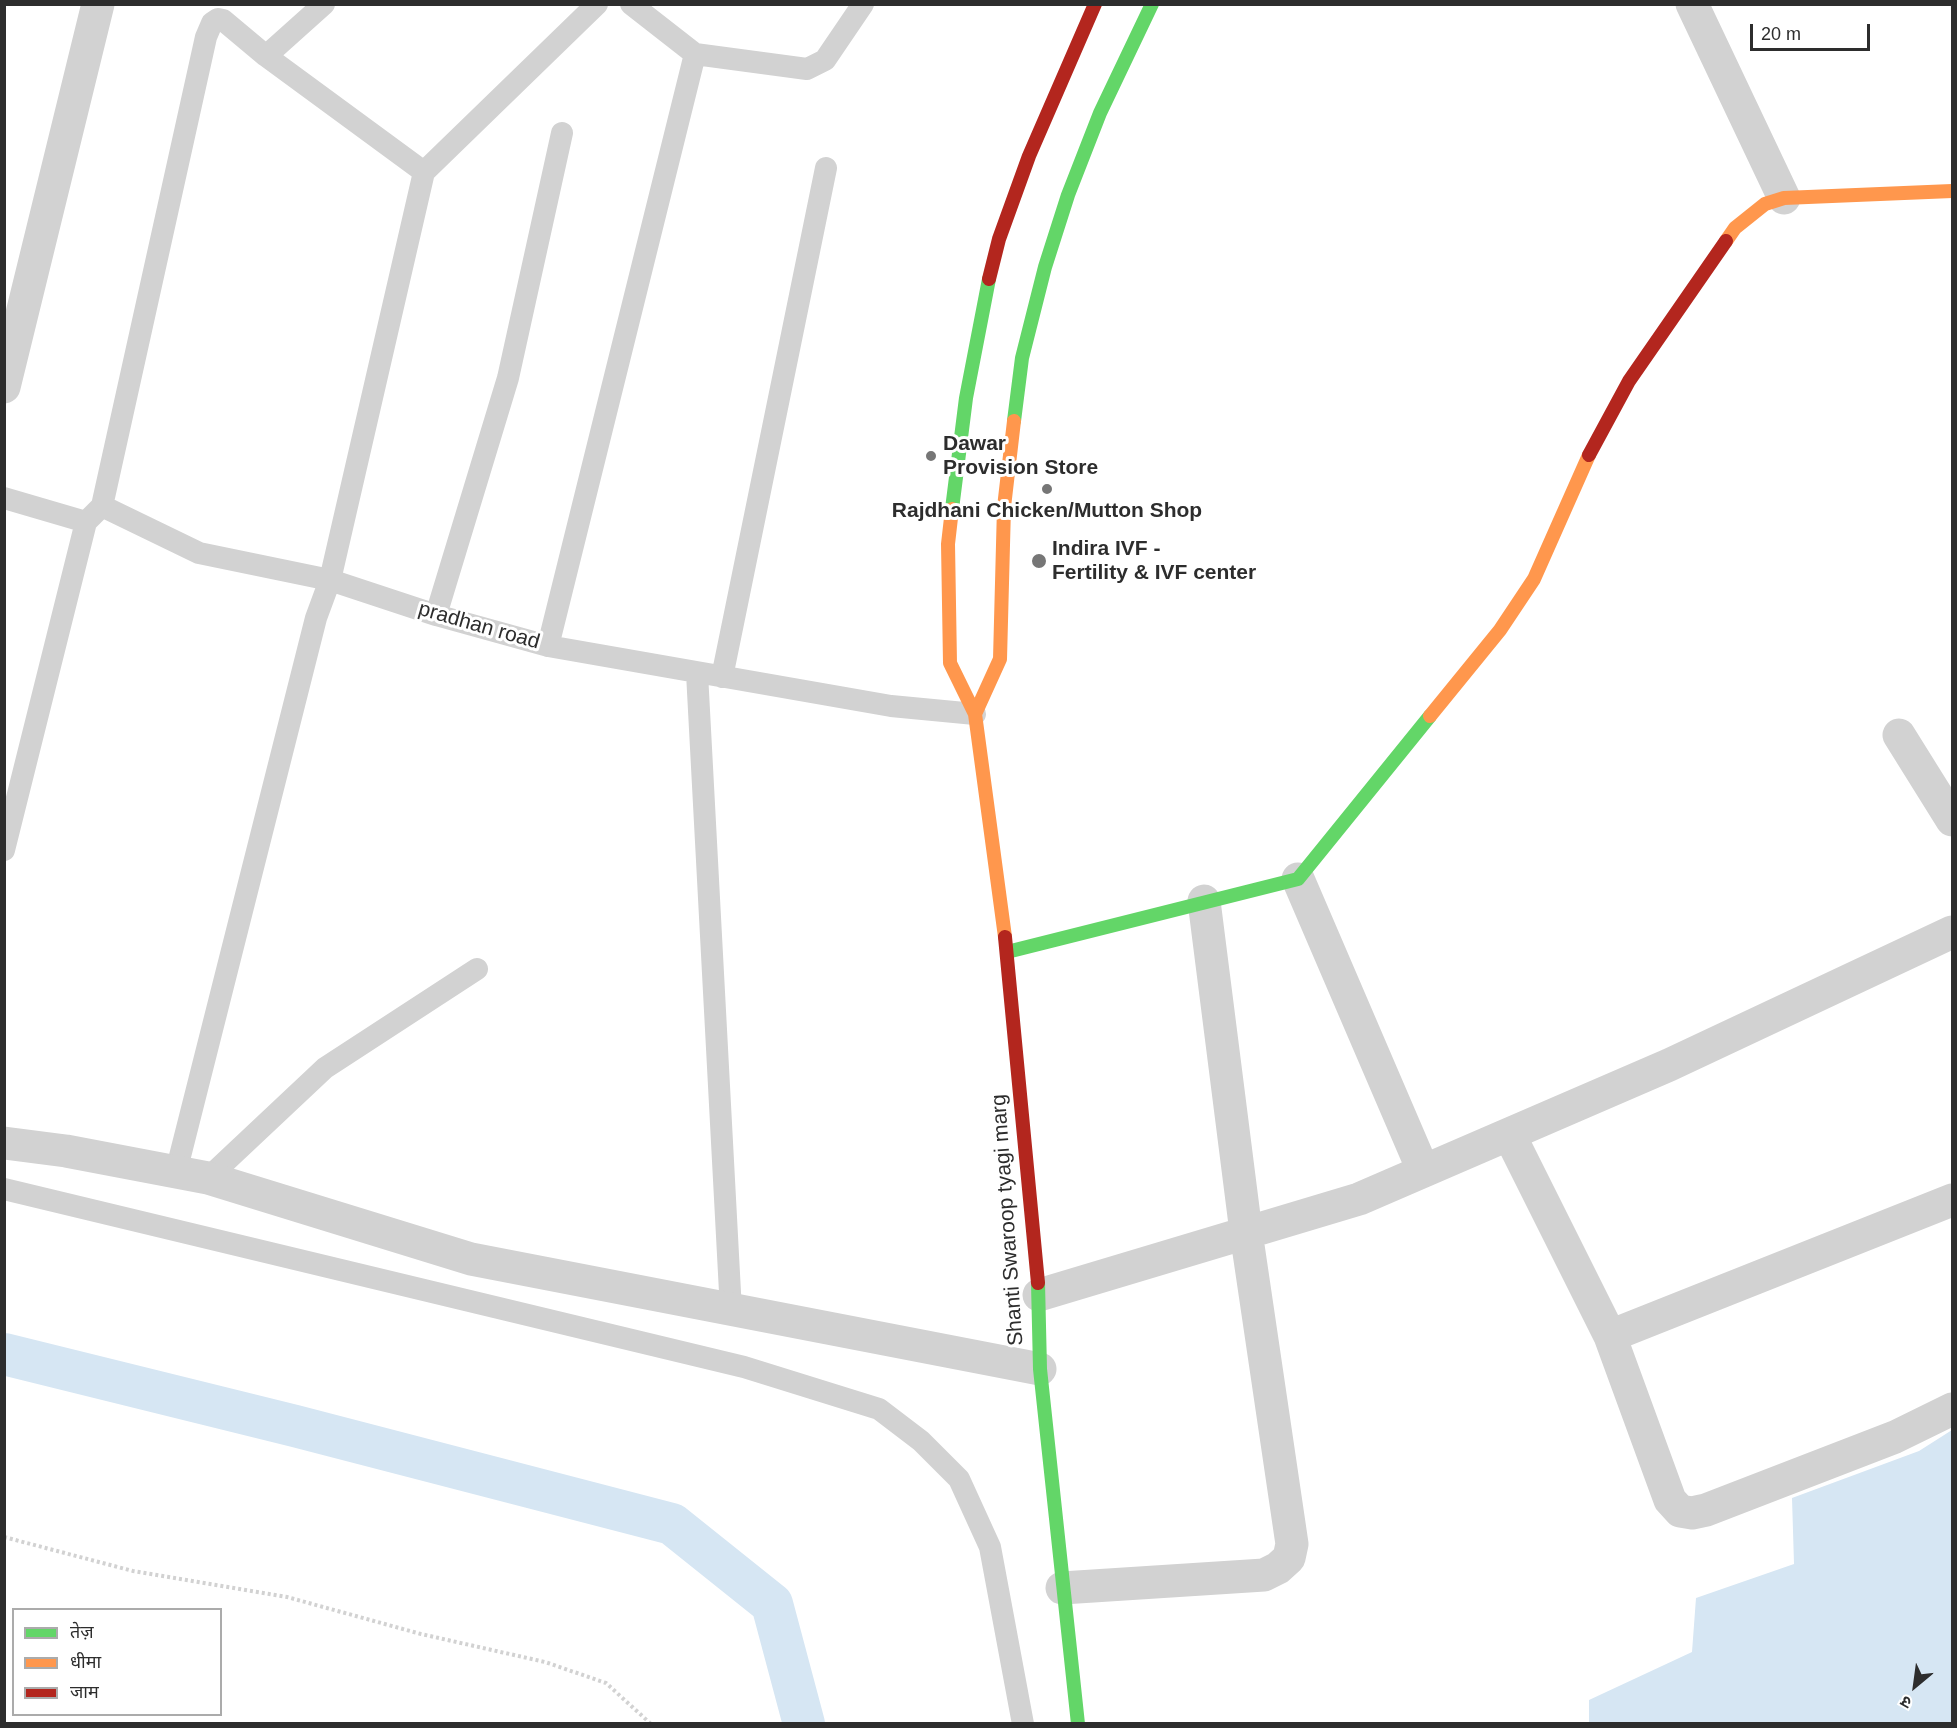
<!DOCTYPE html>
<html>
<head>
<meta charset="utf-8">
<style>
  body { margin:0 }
  #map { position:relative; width:1957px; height:1728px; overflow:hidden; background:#fff; font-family:Arial,"Noto Sans Devanagari",sans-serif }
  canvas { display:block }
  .frame { position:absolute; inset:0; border:6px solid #2d2d2d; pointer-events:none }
  .legend { position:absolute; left:12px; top:1608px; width:210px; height:108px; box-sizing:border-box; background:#fff; border:2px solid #ababab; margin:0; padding:8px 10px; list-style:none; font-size:18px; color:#2d2d2d }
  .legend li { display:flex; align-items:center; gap:12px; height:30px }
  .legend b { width:30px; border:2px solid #ababab }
  .north { position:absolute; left:1885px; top:1656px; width:60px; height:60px; -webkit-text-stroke:4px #fff; paint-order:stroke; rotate:209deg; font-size:16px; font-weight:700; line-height:24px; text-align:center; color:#2d2d2d }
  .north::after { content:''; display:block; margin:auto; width:21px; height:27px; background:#2d2d2d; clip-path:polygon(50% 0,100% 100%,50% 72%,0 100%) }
  .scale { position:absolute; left:1750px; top:24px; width:120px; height:27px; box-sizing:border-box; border:3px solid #2d2d2d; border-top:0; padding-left:8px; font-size:18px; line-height:21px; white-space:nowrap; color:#2d2d2d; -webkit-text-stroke:4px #fff; paint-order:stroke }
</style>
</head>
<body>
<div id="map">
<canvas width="1957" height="1728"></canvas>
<div class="frame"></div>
<ul class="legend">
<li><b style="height:8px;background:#63d668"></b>तेज़</li>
<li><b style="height:8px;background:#ff974d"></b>धीमा</li>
<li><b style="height:8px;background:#b3261e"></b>जाम</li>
</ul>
<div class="north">उ</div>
<div class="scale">20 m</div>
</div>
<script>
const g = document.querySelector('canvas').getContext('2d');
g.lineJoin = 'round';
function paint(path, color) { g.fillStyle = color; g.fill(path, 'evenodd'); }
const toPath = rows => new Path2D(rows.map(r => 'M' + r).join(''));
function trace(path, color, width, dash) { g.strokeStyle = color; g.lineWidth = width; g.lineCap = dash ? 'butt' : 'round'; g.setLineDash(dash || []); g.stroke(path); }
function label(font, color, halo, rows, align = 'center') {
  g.font = font + ' Arial,sans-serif'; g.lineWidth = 6; g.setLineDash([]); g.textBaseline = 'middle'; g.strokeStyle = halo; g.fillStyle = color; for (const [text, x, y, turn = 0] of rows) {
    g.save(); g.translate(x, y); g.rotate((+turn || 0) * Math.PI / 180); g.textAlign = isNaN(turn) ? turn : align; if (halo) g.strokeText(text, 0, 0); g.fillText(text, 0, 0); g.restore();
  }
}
const water = toPath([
  [1952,1430,1952,1723,1589,1723,1589,1700,1692,1652,1696,1598,1794,1564,1792,1498,1919,1451]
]);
const canal = toPath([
  [4,1354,295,1426,672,1524,772,1604,804,1724]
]);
const path = toPath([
  [4,1537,133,1571,287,1597,421,1634,545,1662,606,1683,651,1724]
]);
const lane = toPath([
  [695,54,807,69,825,60,863,4],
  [266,56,324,4],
  [424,172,597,4],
  [4,498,86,522,102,506,199,553,330,580,436,615,548,646,891,706,975,714],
  [102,506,206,37,212,23,218,19,223,20,266,56,424,172,330,580,316,618,176,1172],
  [436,615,508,378,562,133],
  [548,646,695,54,631,4],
  [697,673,731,1311],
  [722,677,826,168],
  [4,850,86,522],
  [208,1178,325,1068,477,969],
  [4,1189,744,1367,879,1409,921,1441,959,1479,990,1547,1023,1724]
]);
const street = toPath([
  [1692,4,1784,198],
  [4,387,98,4],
  [1899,735,1952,820],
  [1298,879,1423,1170],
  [1509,1134,1610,1336,1670,1500,1680,1511,1692,1513,1706,1510,1895,1437,1952,1409],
  [4,1143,66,1151,208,1178,471,1259,1040,1369],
  [1039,1295,1359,1199,1669,1065,1952,932],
  [1610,1336,1952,1200],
  [1062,1588,1264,1575,1278,1568,1289,1558,1292,1544,1246,1232,1204,901]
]);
const fast = toPath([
  [1014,421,1022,358,1045,267,1068,195,1100,113,1152,4],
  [952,509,966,398,989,279],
  [1007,952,1298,879,1430,716],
  [1038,1283,1040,1369,1078,1724]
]);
const slow = toPath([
  [1726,241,1735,228,1765,204,1784,198,1952,191],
  [952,509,948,544,950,663,975,714,1005,937],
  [975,714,1000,659,1004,507,1014,421],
  [1430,716,1500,630,1534,579,1589,455]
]);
const jam = toPath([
  [989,279,999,239,1029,156,1095,4],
  [1589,455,1629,381,1726,241],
  [1005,937,1038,1283]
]);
const markers = [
  [931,456,6,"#767676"],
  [1047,489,6,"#767676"],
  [1039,561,8,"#767676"]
];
const poiNames = [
  ["Dawar",943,444],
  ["Provision Store",943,468],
  ["Rajdhani Chicken/Mutton Shop",1047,511,"center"],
  ["Indira IVF -",1052,549],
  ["Fertility & IVF center",1052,573]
];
const streetNames = [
  ["pradhan road",479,626,16],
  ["Shanti Swaroop tyagi marg",1008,1220,-94]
];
paint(water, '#d6e6f3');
trace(canal, '#d6e6f3', 42);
trace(path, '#d2d2d2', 4, [3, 3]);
trace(lane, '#d2d2d2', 22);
trace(street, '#d2d2d2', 33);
trace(fast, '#63d668', 14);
trace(slow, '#ff974d', 14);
trace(jam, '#b3261e', 14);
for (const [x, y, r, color] of markers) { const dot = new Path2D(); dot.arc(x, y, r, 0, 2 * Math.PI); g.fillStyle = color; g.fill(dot); trace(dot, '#fff', 2); }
label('bold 21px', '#2d2d2d', '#fff', poiNames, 'left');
label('21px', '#2d2d2d', '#fff', streetNames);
</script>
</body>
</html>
